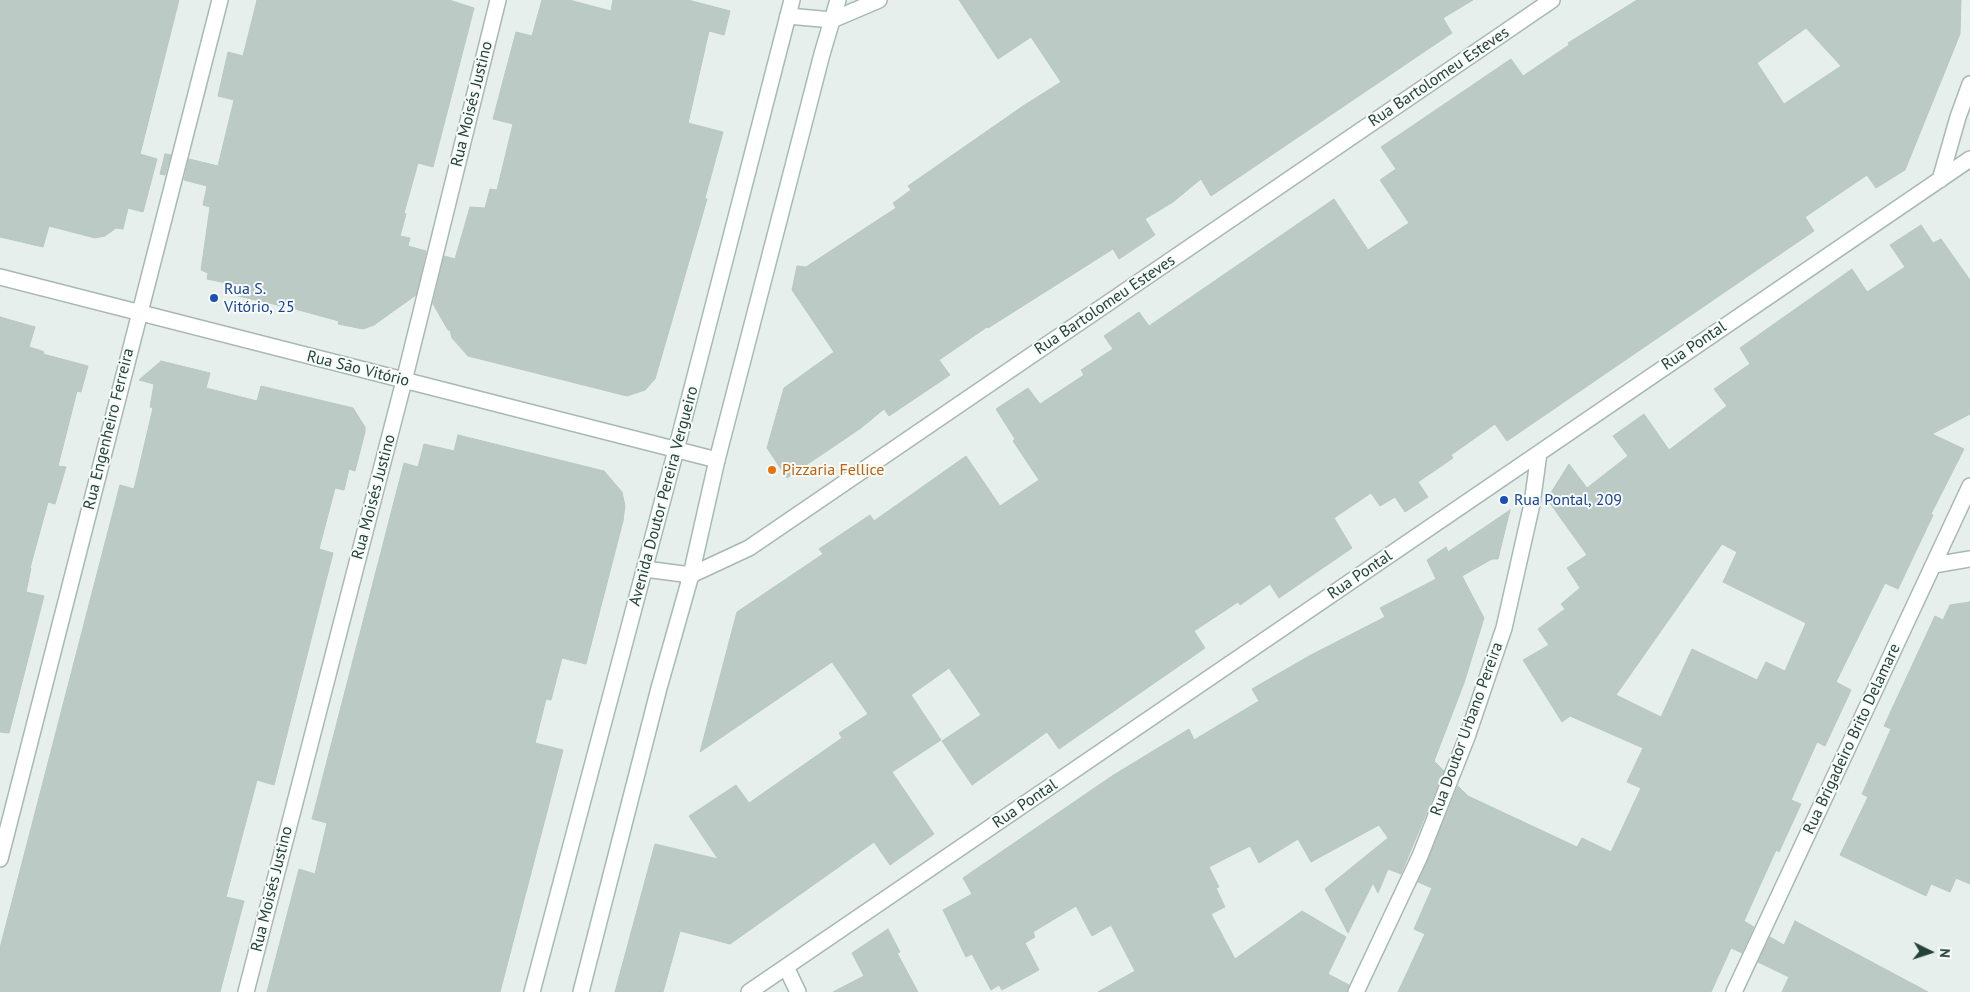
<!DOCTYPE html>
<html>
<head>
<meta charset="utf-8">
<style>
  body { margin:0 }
  #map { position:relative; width:1970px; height:992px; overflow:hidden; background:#e6efeb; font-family:"PT Sans",sans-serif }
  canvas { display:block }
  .north { position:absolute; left:1905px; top:927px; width:50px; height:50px; -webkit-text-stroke:4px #f7fbf9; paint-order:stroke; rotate:94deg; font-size:14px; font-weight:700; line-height:20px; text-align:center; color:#24423a }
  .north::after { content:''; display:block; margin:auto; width:18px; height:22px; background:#24423a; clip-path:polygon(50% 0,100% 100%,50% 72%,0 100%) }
</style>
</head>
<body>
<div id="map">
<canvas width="1970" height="992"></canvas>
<div class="north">N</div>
</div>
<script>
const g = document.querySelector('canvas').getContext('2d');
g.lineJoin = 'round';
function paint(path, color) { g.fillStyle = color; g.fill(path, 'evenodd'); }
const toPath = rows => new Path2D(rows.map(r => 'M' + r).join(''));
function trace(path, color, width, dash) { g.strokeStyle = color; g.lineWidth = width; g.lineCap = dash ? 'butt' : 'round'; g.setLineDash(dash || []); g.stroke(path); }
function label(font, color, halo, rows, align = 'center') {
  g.font = font + ' "PT Sans",sans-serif'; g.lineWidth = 4; g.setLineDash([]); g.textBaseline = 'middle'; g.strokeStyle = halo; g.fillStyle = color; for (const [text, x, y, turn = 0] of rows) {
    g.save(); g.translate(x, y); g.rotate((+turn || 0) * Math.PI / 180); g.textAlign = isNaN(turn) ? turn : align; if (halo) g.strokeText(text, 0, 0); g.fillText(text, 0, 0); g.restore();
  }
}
const building = toPath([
  [0,0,179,0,140,154,157,159,143,212,128,208,123,229,116,228,105,236,95,238,49,226,43,247,0,237,0,0],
  [257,0,449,0,474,8,433,167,418,163,404,213,406,214,400,236,410,238,408,246,426,251,416,295,374,325,363,329,338,324,339,321,295,309,234,295,236,285,207,279,208,273,201,270,210,207,203,205,207,186,184,180,189,159,218,166,234,100,218,96,228,52,243,56,257,0],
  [542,0,569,0,611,11,613,0,688,0,730,11,724,35,709,31,688,123,723,132,705,198,707,199,655,379,645,390,627,396,468,356,452,338,450,330,448,330,433,304,444,256,455,259,470,207,485,208,490,189,497,190,513,124,493,119,516,32,532,36,542,0],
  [959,0,1473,0,1443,18,1452,33,1211,196,1201,179,1173,202,1145,219,1155,235,1119,259,1113,249,988,328,987,327,939,360,950,375,889,416,884,409,861,428,787,478,767,448,784,388,834,352,792,290,797,266,806,267,896,208,893,203,911,190,908,186,1023,106,1061,82,1031,37,998,59,959,0],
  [1637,0,1961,0,1960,34,1905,170,1876,188,1867,175,1805,217,1814,231,1507,441,1495,424,1451,455,1453,458,1418,482,1428,497,1405,512,1395,497,1380,506,1371,493,1334,518,1352,548,1279,598,1270,584,1240,605,1238,602,1194,631,1205,648,1059,749,1047,732,972,785,942,741,981,715,949,668,911,695,941,740,892,772,934,834,890,865,874,842,730,944,680,931,663,992,615,992,655,844,718,859,689,816,736,785,749,803,842,738,839,733,868,714,832,662,700,752,737,612,823,554,819,549,870,515,874,521,966,456,1000,506,1039,480,1013,441,1015,439,996,409,1028,388,1040,404,1084,375,1081,370,1113,349,1104,336,1139,312,1149,326,1334,199,1368,250,1409,223,1380,180,1396,169,1381,147,1511,59,1523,76,1569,45,1568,43,1637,0],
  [1806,28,1841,66,1784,104,1757,63,1806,28],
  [165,154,171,155,165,175,160,174,165,154],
  [1921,225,1933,243,1941,239,1970,280,1970,414,1932,434,1964,449,1931,514,1933,515,1898,589,1885,583,1836,682,1851,690,1825,746,1817,742,1791,800,1801,804,1779,852,1776,850,1744,921,1754,927,1742,953,1731,948,1711,992,1398,992,1425,934,1414,929,1432,888,1418,882,1458,786,1468,796,1577,847,1582,838,1611,852,1641,788,1627,782,1643,748,1570,716,1562,722,1523,660,1549,645,1538,629,1565,609,1561,604,1580,588,1567,568,1587,555,1547,499,1569,464,1587,488,1628,456,1613,436,1644,414,1669,450,1727,406,1714,389,1750,364,1740,348,1852,269,1867,292,1905,267,1890,245,1921,225],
  [1722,544,1737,552,1723,582,1806,623,1785,671,1766,662,1757,680,1692,649,1661,717,1616,695,1722,544],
  [0,317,35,327,29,347,39,350,44,352,43,354,88,366,81,392,77,391,58,466,66,467,55,504,48,502,30,568,31,568,26,592,44,596,9,733,0,732,0,317],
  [161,361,210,373,206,388,257,401,261,386,353,408,365,427,365,432,355,471,349,469,344,490,335,488,319,549,333,553,274,785,257,780,226,897,244,901,220,992,0,992,0,948,120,485,134,489,153,408,150,407,154,384,139,380,161,361],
  [458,435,604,471,622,492,625,506,623,521,586,664,562,658,551,700,546,699,535,743,563,750,500,992,267,992,299,869,315,874,327,823,312,819,404,463,418,467,424,444,454,451,458,435],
  [1510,510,1498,559,1492,559,1462,576,1484,618,1464,683,1434,761,1444,771,1401,874,1388,869,1378,893,1373,883,1348,933,1325,889,1388,838,1379,825,1311,862,1298,839,1259,863,1250,846,1209,867,1219,887,1216,888,1225,907,1211,914,1235,959,1302,911,1346,937,1328,974,1349,985,1347,992,1098,992,1135,971,1111,925,1092,936,1076,906,1033,932,1035,937,1025,943,1039,970,1002,990,999,985,991,990,972,954,966,957,943,910,972,894,963,878,1112,776,1189,729,1194,740,1259,701,1252,689,1309,656,1385,617,1380,608,1436,579,1427,560,1446,547,1448,552,1510,510],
  [1970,602,1970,884,1956,878,1950,892,1931,884,1926,896,1840,855,1868,797,1862,794,1891,729,1884,726,1935,616,1943,620,1950,605,1970,602],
  [1795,921,1928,992,1782,992,1789,977,1758,962,1770,937,1784,945,1795,921],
  [888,929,900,952,897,953,918,992,833,992,864,976,852,953,888,929]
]);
const street = toPath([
  [788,16,832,20,879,0],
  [1940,180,1958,117,1970,84],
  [0,277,717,460],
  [1934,565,1970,559],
  [645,569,691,575,749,548,1552,0],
  [0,859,220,0],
  [786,967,798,992],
  [246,992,404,381,498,0],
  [749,992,1970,159],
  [1356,992,1420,856,1467,737,1504,628,1532,504,1539,453],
  [1734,992,1970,486]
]);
const secondary = toPath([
  [532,992,676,450,792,0],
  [581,992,659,688,691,575,717,460,822,54,838,0]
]);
const markers = [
  [214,298,5,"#1a4fb4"],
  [772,470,5,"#e8710a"],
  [1504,500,5,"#1a4fb4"]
];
const streetNames = [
  ["Rua Bartolomeu Esteves",1439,77,-34],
  ["Rua Moisés Justino",472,104,-76],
  ["Rua Bartolomeu Esteves",1105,305,-34],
  ["Rua Pontal",1694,346,-34],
  ["Rua São Vitório",358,369,14],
  ["Rua Engenheiro Ferreira",109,429,-76],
  ["Avenida Doutor Pereira Vergueiro",664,496,-75],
  ["Rua Moisés Justino",374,497,-75],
  ["Rua Pontal",1360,575,-34],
  ["Rua Doutor Urbano Pereira",1467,729,-70],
  ["Rua Brigadeiro Brito Delamare",1852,739,-65],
  ["Rua Pontal",1025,804,-34],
  ["Rua Moisés Justino",272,889,-76]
];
const transitNames = [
  ["Rua S.",224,289],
  ["Vitório, 25",224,307],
  ["Rua Pontal, 209",1514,500]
];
const foodNames = [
  ["Pizzaria Fellice",782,470]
];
paint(building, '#bbcac4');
trace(building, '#b8c9c2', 1);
trace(street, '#a8b8b2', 18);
trace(secondary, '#a4bbb3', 18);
trace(street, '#fff', 15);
trace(secondary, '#fff', 15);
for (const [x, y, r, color] of markers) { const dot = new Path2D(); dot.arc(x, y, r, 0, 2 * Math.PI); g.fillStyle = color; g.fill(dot); trace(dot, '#f7fbf9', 2); }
label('16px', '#24423a', '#f7fbf9', streetNames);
label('16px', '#164399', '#f7fbf9', transitNames, 'left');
label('16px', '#c56008', '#f7fbf9', foodNames, 'left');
</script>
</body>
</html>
